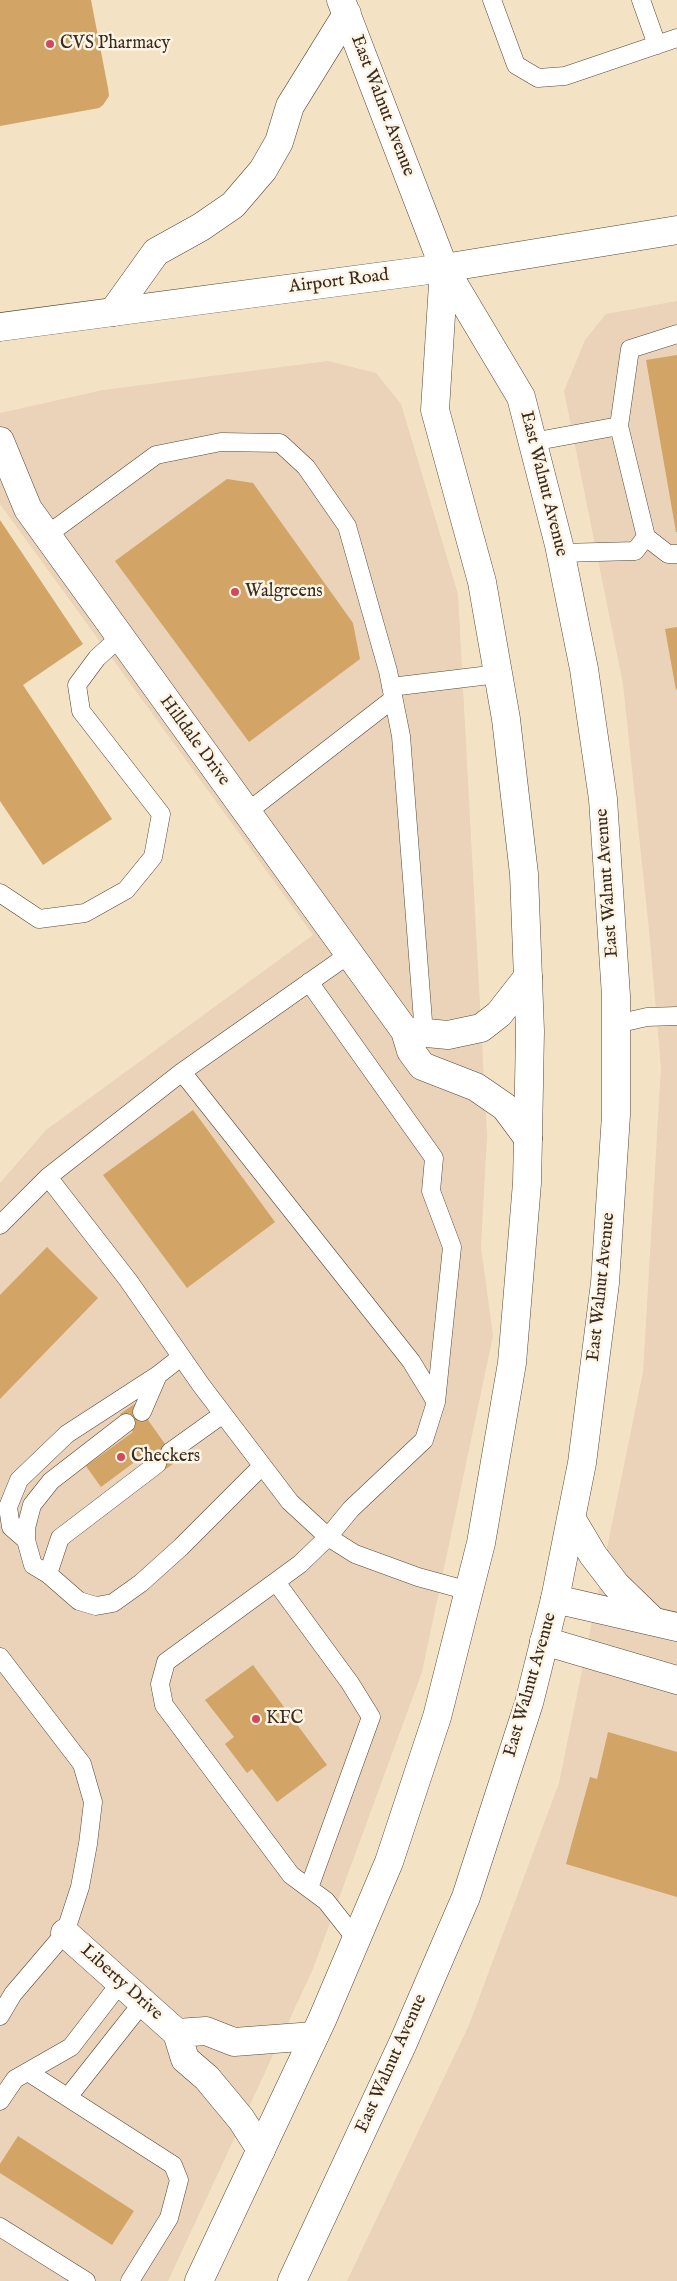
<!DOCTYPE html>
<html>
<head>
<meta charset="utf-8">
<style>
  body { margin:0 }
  canvas { display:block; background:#f4e2c5 }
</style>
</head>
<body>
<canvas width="677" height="2281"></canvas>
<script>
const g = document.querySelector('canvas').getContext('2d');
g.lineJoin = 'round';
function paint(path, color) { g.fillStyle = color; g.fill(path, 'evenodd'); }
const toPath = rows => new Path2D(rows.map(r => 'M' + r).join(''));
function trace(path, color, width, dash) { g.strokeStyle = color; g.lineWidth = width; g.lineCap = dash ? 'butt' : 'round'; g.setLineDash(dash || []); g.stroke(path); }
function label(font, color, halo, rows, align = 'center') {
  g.font = font + ' "IM FELL English",serif'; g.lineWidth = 5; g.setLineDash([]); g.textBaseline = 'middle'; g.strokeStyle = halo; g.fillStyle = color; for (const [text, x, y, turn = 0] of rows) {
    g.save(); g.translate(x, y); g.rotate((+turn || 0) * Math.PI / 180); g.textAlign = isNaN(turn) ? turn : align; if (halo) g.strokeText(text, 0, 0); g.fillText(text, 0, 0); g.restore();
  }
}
const built = toPath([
  [677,301,677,2281,347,2281,469,2025,559,1783,643,1372,661,1068,649,930,623,684,564,391,585,340,606,314],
  [328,361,376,373,401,404,458,594,487,1136,481,1247,493,1336,422,1672,313,1969,168,2281,0,2281,0,1183,46,1130,313,935,0,504,0,413,103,390]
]);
const building = toPath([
  [0,0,91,0,108,88,109,96,103,105,99,108,0,126],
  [677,355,677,532,676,532,646,360],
  [227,479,253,483,353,623,360,659,249,742,115,561],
  [0,520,83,644,23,685,112,819,43,865,0,801],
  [677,627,677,689,676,690,665,629],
  [193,1110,275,1222,187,1288,103,1175],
  [47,1247,98,1298,0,1399,0,1295],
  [136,1403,177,1461,163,1471,148,1452,101,1487,86,1466,133,1432,120,1414],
  [253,1665,327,1765,277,1802,252,1769,247,1773,225,1744,234,1737,205,1700],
  [608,1732,677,1752,677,1897,566,1864,590,1777,597,1779],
  [18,2136,134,2211,112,2245,0,2173,0,2164]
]);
const lane = toPath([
  [492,0,516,65,538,78,565,76,677,38],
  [641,0,657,45],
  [619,426,630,349,677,334],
  [532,442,619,426,646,537,635,551,561,553],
  [47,535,156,455,221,442,280,443,306,467,347,526,388,671,401,736,424,1034],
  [646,537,668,554,677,554],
  [391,687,498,674],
  [246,813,393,699],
  [0,893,39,919,85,913,126,890,153,857,161,814,81,711,77,685,97,658,120,637],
  [309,982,434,1158,431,1191,452,1247,436,1402,424,1440,351,1509,328,1537,300,1564,166,1662,160,1684,164,1705,291,1875,326,1901,356,1939],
  [616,1024,647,1017,677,1016],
  [182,1072,411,1361,436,1402],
  [48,1177,128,1280,201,1385,290,1502,328,1537,355,1554,418,1577,469,1591],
  [0,1225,48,1177,182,1072,348,955],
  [142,1412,158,1375],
  [126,1423,51,1481,32,1505,26,1528,26,1540,33,1565,48,1574,79,1601,96,1606,113,1603,141,1583,181,1547,262,1466],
  [170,1452,223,1414],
  [26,1540,11,1527,8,1507,19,1480,67,1434,158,1375,181,1357],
  [48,1574,60,1538,157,1464],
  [276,1582,350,1683,371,1717,309,1888],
  [0,1657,82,1764,93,1802,88,1844,80,1887,65,1933,13,1994,0,2016],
  [28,2072,173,2165,179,2180,169,2218,130,2281],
  [68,2097,143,2002],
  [0,2101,15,2079,71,2047,121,1982],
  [0,2227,86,2281]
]);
const street = toPath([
  [0,441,28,509,405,1031,411,1051,422,1066,476,1087,505,1107,528,1138],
  [405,1031,448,1035,481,1028,499,1014,528,977],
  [555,1599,677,1627],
  [544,1641,677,1680],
  [65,1933,177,2033,185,2059,207,2078,241,2119,261,2150],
  [177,2033,206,2031,234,2042,314,2036]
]);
const secondary = toPath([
  [0,327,444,268,677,230]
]);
const primary = toPath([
  [113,312,156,252,201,227,233,205,263,170,279,142,290,106,347,14],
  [571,1518,593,1555,616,1585,653,1621],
  [199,2281,322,2020,389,1862,437,1717,481,1543,512,1363,527,1183,528,1138,530,1031,524,874,506,719,482,582,435,410,444,268],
  [292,2281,403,2043,466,1897,529,1703,555,1599,582,1463,605,1283,616,1115,616,996,603,799,584,669,559,545,521,397,444,268,341,0]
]);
const markers = [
  [50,44,5,"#d1495b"],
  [235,592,5,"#d1495b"],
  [121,1457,5,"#d1495b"],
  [256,1719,5,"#d1495b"]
];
const poiNames = [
  ["CVS Pharmacy",60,44],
  ["Walgreens",245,592],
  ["Checkers",131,1457],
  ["KFC",266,1719]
];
const streetNames = [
  ["East Walnut Avenue",382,106,69],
  ["Airport Road",339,282,-7],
  ["East Walnut Avenue",543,484,76],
  ["Hilldale Drive",194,741,54],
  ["East Walnut Avenue",608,883,-94],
  ["East Walnut Avenue",602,1287,-84],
  ["East Walnut Avenue",531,1685,-74],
  ["Liberty Drive",121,1983,42],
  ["East Walnut Avenue",392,2064,-66]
];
paint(built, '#ead3b8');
paint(building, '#d2a466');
trace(lane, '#574637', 19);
trace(street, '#574637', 29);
trace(secondary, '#574637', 29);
trace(primary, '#574637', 29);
trace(lane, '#fff', 18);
trace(street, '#fff', 28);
trace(secondary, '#fff', 28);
trace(primary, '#fff', 28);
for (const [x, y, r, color] of markers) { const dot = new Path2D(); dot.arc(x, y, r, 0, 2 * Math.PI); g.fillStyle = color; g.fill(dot); trace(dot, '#fcf5e5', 2); }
label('18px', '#3b2a1e', '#fcf5e5', poiNames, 'left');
label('18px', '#3b2a1e', '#fcf5e5', streetNames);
</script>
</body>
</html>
